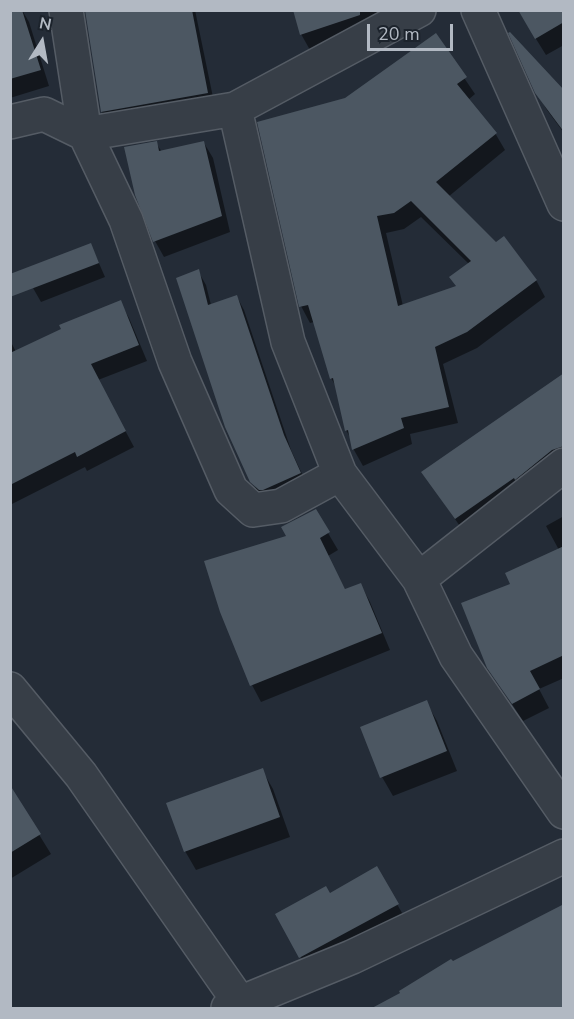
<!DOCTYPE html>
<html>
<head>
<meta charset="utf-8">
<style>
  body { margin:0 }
  #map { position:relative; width:574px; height:1019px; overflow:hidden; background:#242c37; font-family:"Nunito Sans",sans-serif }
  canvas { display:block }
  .frame { position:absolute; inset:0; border:12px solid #b2b9c3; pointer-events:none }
  .north { position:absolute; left:12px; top:12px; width:60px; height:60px; -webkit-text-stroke:4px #1c232c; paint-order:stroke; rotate:11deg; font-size:16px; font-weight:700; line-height:24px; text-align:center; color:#b2b9c3 }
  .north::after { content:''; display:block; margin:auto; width:21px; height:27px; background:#b2b9c3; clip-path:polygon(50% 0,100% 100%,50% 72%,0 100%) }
  .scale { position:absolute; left:367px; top:24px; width:86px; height:27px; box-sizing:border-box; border:3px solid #b2b9c3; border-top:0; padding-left:8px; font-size:18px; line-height:21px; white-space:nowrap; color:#b2b9c3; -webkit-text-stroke:4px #1c232c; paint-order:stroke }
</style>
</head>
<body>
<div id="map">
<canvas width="574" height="1019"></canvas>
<div class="frame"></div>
<div class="north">N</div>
<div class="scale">20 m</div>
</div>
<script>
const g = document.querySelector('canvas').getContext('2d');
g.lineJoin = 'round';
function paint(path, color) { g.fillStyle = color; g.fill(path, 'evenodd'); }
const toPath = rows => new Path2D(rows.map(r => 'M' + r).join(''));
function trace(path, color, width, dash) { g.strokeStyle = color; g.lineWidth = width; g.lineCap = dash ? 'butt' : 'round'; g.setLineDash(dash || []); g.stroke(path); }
const shadow = toPath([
  [10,10,22,10,29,22,49,86,10,98],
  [87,10,195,10,215,107,110,125,102,112],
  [295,10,417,10,310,50,301,34],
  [518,10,564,10,564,45,546,55],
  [435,35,475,94,468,100,495,133,505,150,448,197,536,280,545,297,477,348,443,364,458,423,410,434,412,444,363,466,354,450,351,439,346,430,337,388,331,378,314,322,310,323,301,306,346,100],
  [421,217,469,264,457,287,403,306,386,233,404,229],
  [536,92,564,93,564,133,547,110],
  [156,143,162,152,204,143,213,158,230,232,164,257,155,241,136,195],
  [91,245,105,277,41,302,33,288],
  [198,271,206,285,211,305,237,297,244,310,291,450,308,487,260,496,252,481],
  [120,302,129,318,147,361,98,380,134,447,87,471,85,467,10,505,10,340,16,352],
  [564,392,564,462,464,532,423,473],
  [315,511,338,550,328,556,346,591,361,585,370,602,390,650,261,702,252,685],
  [564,516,564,678,539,689,549,708,523,721,488,667,512,585,559,550,546,526],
  [426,702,437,721,457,771,393,796,382,777],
  [262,770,273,789,290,837,196,870,185,851],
  [14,794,51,854,10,879,10,796],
  [376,868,405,918,308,970,277,914,330,895],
  [564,905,564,1008,375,1008,452,963]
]);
const building = toPath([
  [10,10,22,10,41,70,10,79],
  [85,10,192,10,208,93,101,112],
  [293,10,360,10,360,15,300,35],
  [518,10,564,10,564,22,535,39],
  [510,32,564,90,564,132,535,93,508,33],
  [436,33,467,77,457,84,497,133,436,182,496,242,504,236,537,280,467,332,435,347,449,407,401,418,404,428,352,450,348,430,345,431,333,378,330,379,308,305,299,307,257,122,345,98],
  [411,201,471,261,449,277,456,286,398,306,377,216,394,213],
  [157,141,159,151,204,141,222,216,153,242,135,195,124,147],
  [91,243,99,263,10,297,10,274],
  [199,269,208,305,237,295,284,435,301,473,263,490,259,490,250,482,225,427,176,278],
  [121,300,139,345,91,364,126,431,77,457,75,452,10,485,10,353,61,329,59,325],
  [564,373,564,446,552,450,515,480,514,478,455,519,421,472],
  [316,509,330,532,320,538,345,589,361,583,382,633,250,686,220,612,204,561,286,536,281,527],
  [564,546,564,655,530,671,540,689,512,704,487,668,461,603,510,584,505,573],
  [427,700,447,751,380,778,360,727],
  [263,768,280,817,184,852,166,803],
  [10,785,41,834,10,853],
  [377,866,399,904,299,958,275,914,326,886,330,893],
  [564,904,564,1008,372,1008,400,993,399,991,451,959,453,961]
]);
const minor = toPath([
  [66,10,85,134,126,220,175,362,231,490,253,510,281,506,340,474],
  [478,10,564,204],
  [235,109,288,342,340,474,419,579,456,656,564,812],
  [10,122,44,114,85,134,235,109,419,10],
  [419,579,564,465],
  [10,689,81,775,240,1003],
  [228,1008,352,957,564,856]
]);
paint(shadow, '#0007');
paint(building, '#4c5762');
trace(minor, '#555c65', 36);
trace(minor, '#373e47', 33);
</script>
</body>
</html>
